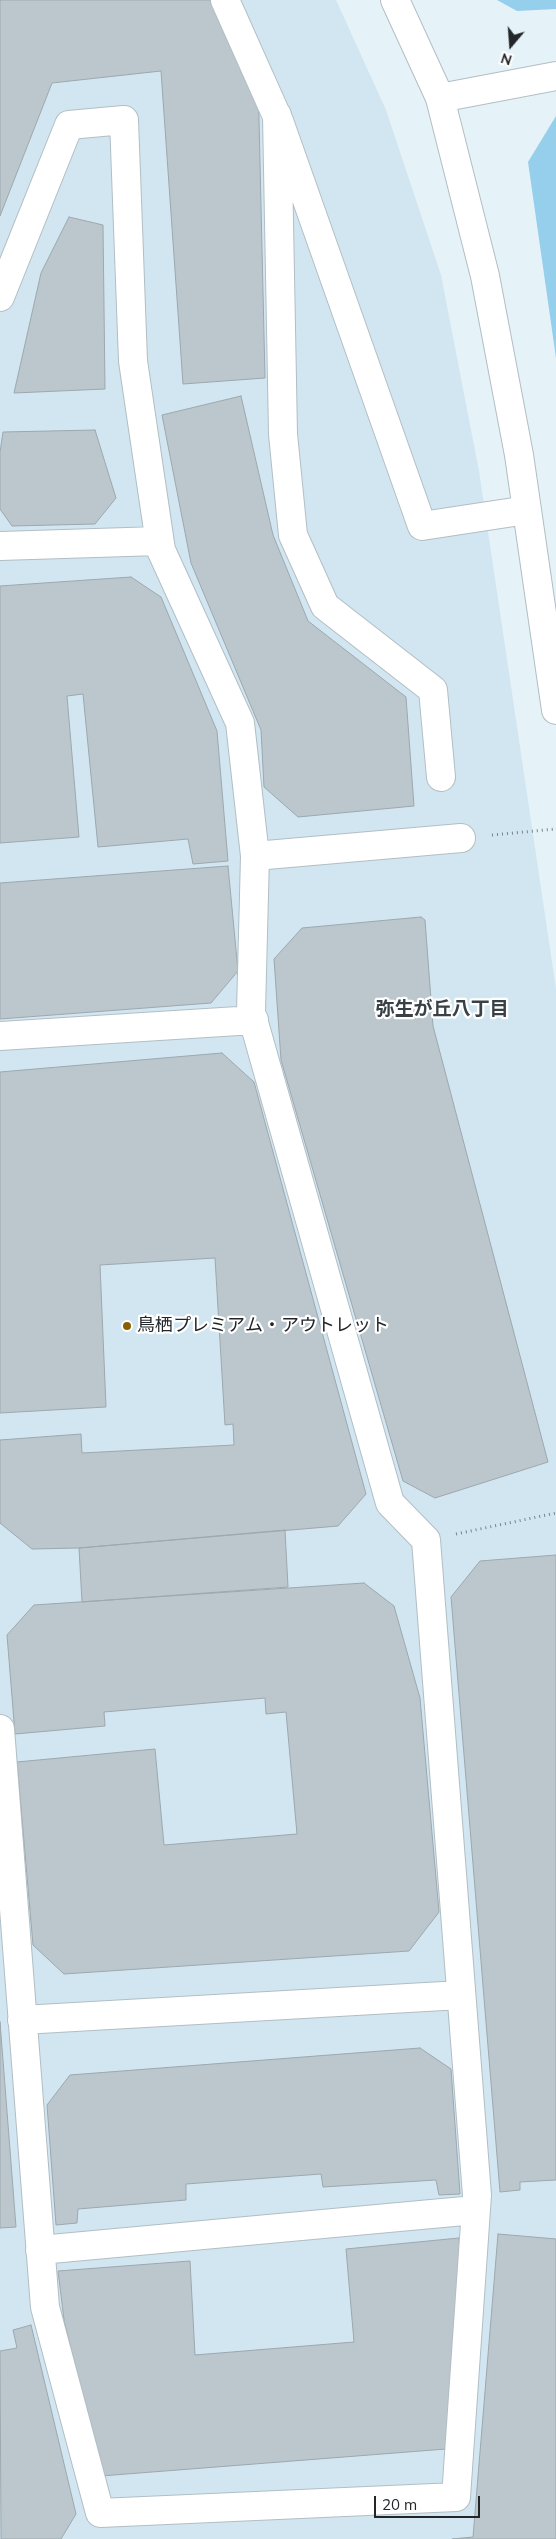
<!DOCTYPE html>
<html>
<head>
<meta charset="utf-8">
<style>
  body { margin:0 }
  #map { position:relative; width:556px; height:2539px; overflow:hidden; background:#e5f2f8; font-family:Mulish,sans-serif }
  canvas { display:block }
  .north { position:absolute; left:486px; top:20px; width:50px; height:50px; -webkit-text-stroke:4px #fff; paint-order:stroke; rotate:198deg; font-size:14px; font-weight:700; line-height:20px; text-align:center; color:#222629 }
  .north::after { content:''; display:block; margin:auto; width:18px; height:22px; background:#222629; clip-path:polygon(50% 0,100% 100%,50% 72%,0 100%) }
  .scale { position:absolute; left:374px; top:2496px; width:106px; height:22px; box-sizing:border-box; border:2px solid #222629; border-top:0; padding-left:6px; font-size:15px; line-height:18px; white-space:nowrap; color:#222629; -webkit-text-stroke:4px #fff; paint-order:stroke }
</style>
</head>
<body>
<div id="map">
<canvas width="556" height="2539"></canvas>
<div class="north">N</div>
<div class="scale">20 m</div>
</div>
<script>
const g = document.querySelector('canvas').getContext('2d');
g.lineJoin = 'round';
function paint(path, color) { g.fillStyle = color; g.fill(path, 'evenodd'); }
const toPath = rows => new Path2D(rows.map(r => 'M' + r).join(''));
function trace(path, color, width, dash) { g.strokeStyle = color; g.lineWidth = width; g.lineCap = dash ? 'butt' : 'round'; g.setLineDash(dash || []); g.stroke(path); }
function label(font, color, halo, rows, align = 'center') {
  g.font = font + ' Mulish,"Noto Sans JP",sans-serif'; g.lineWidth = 4.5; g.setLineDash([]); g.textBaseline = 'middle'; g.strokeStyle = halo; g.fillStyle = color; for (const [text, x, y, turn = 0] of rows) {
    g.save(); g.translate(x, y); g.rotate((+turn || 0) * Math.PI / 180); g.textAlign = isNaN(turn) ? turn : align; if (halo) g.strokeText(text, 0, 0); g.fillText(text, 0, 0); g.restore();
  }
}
const built = toPath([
  [0,0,336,0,386,110,441,275,479,471,556,989,556,2539,0,2539]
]);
const green = toPath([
  [497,0,556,0,556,9,517,11],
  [556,116,556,358,528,162]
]);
const building = toPath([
  [0,0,214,0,258,77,265,378,183,384,161,71,52,83,0,216,0,0],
  [69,217,103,225,105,389,14,393,41,273,69,217],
  [241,396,273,535,308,621,406,697,414,806,298,817,264,787,261,730,191,563,162,415,241,396],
  [95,430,116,498,95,524,12,526,0,509,0,452,3,432,95,430],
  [131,577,161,597,217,731,228,861,193,864,188,839,98,847,83,694,67,696,79,837,0,843,0,586,131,577],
  [228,866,238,971,211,1003,0,1019,0,883,228,866],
  [421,917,425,920,433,1026,548,1462,435,1498,403,1481,281,1060,274,959,302,928,421,917],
  [222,1053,254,1082,366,1494,338,1526,79,1548,32,1549,0,1523,0,1440,81,1434,82,1453,234,1445,233,1424,225,1425,215,1258,100,1265,106,1407,0,1413,0,1072,222,1053],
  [285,1530,288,1587,82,1602,79,1548,285,1530],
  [556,1555,556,2180,520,2182,520,2190,500,2192,451,1597,480,1561,556,1555],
  [364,1583,394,1606,420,1698,439,1912,409,1951,64,1974,33,1945,17,1762,155,1749,164,1845,297,1834,286,1712,266,1714,265,1698,104,1712,105,1726,15,1734,7,1635,34,1605,364,1583],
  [0,2022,16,2227,0,2228,0,2022],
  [420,2048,451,2069,460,2194,439,2195,436,2180,323,2187,321,2174,186,2184,186,2200,78,2209,77,2223,56,2225,47,2105,70,2075,420,2048],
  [498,2234,556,2239,556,2539,452,2539,473,2537,498,2234],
  [459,2238,464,2294,446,2449,101,2476,64,2320,58,2271,190,2261,195,2355,354,2342,346,2249,459,2238],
  [31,2325,76,2514,61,2539,1,2539,0,2351,17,2348,13,2330,31,2325]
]);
const path = toPath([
  [492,835,556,829],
  [456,1534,556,1513]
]);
const minor = toPath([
  [225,0,279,121,422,526,527,510],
  [440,98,485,276,519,455,556,710],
  [277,115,283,434,293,535,325,606,433,690,441,777],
  [0,297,69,125,124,120,133,361,161,550,240,723,255,856,251,1012,390,1503,426,1540,477,2195,456,2497,100,2513,45,2307,0,1729],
  [0,546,159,541],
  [255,856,461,838],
  [0,1036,254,1020],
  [22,2020,461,1995],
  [40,2250,475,2210]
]);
const major = toPath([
  [395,0,440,98,556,76]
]);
const markers = [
  [127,1326,5,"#886000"]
];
const poiNames = [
  ["鳥栖プレミアム・アウトレット",137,1326]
];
const neighbourhoodNames = [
  ["弥生が丘八丁目",442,1009]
];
paint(built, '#d2e6f1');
paint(green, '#95cfec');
paint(building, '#bbc7cd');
trace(building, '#9da8af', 1);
trace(minor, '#b2bec4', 30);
trace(major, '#b2bec4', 30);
trace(path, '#7b8388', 3, [1, 4]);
trace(minor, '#fff', 28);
trace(major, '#fff', 28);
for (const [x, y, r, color] of markers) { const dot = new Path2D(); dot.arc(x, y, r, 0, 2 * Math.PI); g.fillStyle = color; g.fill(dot); trace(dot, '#fff', 2); }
label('18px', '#222629', '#fff', poiNames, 'left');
label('bold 19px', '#374146', '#fff', neighbourhoodNames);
</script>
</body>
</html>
